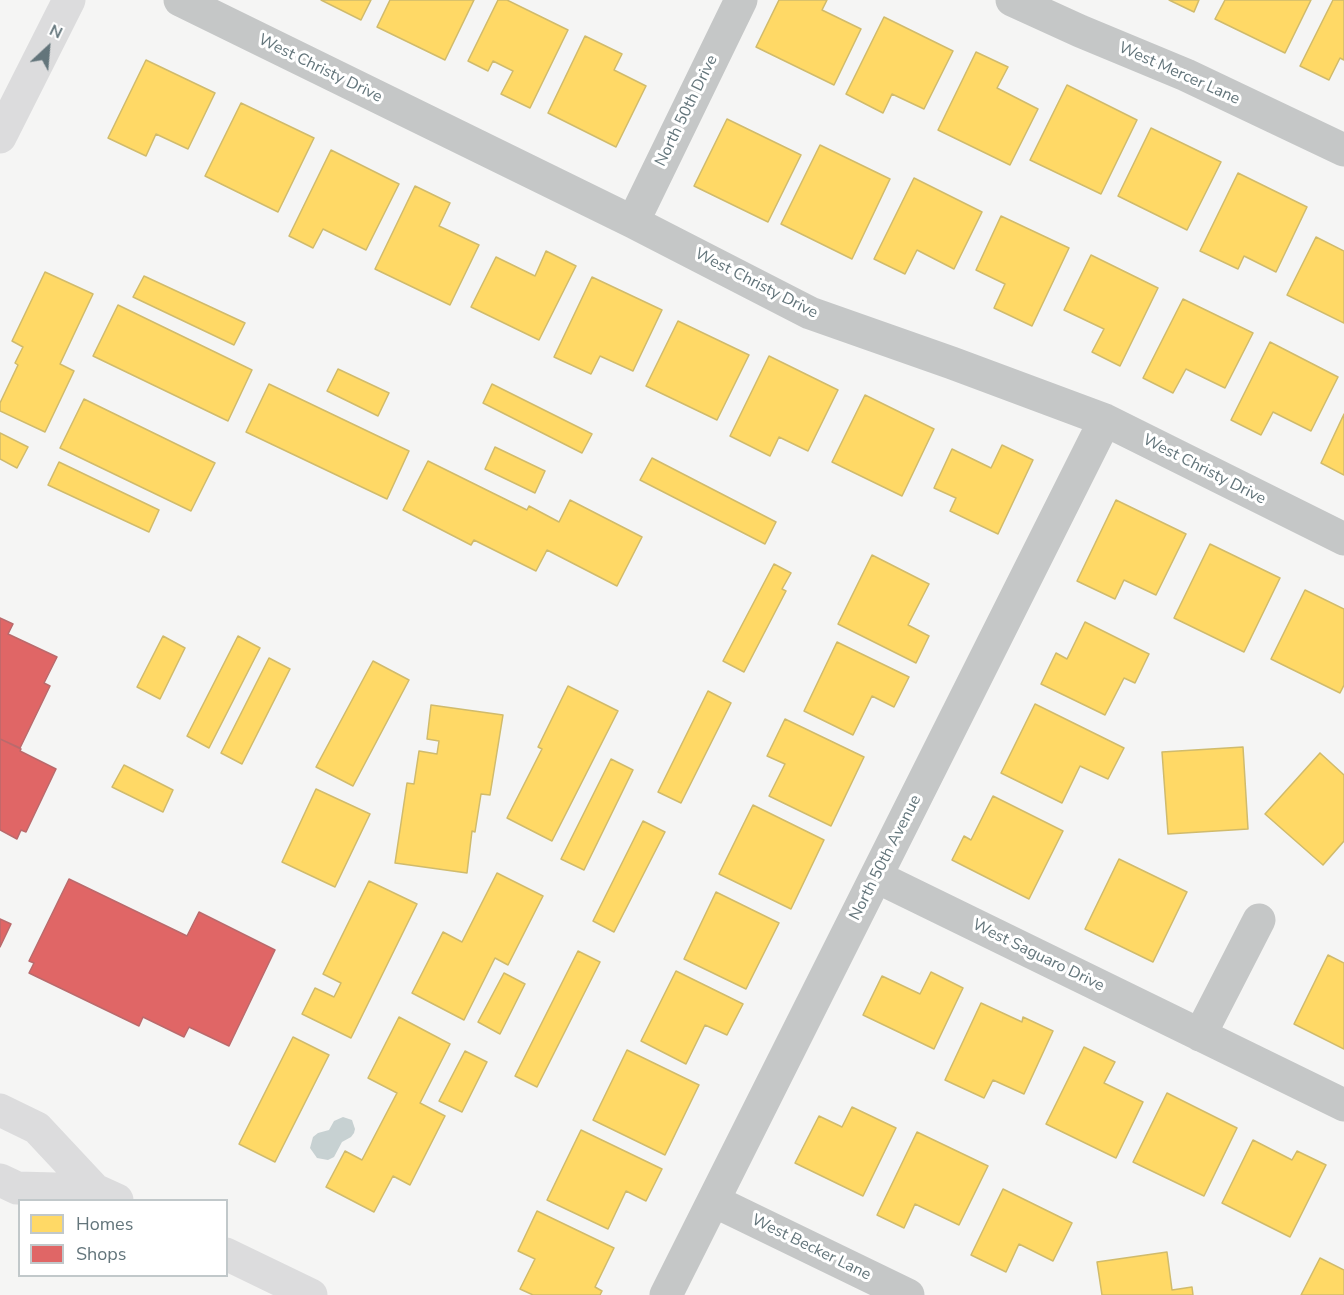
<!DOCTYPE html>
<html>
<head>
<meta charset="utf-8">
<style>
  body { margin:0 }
  #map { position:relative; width:1344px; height:1295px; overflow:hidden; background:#f5f5f4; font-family:"Nunito Sans",sans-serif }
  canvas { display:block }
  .legend { position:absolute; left:18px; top:1199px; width:210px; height:78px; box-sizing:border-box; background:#fff; border:2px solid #c1c8ca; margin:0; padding:8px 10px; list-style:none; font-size:18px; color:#63757b }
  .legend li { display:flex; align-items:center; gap:12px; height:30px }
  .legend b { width:30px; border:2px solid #c1c8ca }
  .north { position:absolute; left:18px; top:18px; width:60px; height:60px; -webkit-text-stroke:4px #fff; paint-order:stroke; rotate:26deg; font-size:16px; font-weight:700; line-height:24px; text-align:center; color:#63757b }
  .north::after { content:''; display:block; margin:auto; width:21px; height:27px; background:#63757b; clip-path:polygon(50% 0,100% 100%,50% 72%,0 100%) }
</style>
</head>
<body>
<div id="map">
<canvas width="1344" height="1295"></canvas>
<ul class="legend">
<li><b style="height:16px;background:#ffd966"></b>Homes</li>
<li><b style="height:16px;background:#e06666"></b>Shops</li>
</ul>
<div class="north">N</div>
</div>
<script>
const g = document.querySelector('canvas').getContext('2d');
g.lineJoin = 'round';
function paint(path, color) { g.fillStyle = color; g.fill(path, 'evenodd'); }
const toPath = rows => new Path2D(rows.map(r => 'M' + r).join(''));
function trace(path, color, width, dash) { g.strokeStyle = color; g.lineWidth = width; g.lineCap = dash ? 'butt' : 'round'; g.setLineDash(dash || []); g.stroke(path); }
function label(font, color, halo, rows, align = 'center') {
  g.font = font + ' "Nunito Sans",sans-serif'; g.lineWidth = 6; g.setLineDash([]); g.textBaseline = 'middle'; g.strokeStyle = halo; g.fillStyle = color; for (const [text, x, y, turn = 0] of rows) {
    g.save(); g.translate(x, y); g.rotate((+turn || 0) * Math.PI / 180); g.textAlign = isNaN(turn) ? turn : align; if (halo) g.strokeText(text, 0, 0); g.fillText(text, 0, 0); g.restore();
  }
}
const water = toPath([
  [343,1117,352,1120,355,1129,354,1133,351,1137,342,1142,334,1157,328,1160,317,1158,310,1148,313,1137,318,1133,329,1130,334,1121]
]);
const homes = toPath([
  [321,0,371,0,361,20,321,0],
  [390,0,474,0,445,60,377,27,390,0],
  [498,0,507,0,568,30,530,108,501,94,513,71,493,61,488,71,468,61,498,0],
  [779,0,827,0,822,10,861,29,834,85,756,47,779,0],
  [1169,0,1199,0,1194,12,1169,0],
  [1225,0,1311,0,1285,53,1215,19,1225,0],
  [1333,0,1344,0,1344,60,1340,58,1329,80,1300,66,1333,0],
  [884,17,953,51,924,109,892,94,883,113,846,94,884,17],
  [585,36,622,54,614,70,646,86,616,147,548,113,585,36],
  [976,52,1008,67,997,88,1038,109,1010,165,938,130,976,52],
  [146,60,215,93,188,149,156,134,146,156,108,138,146,60],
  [1067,85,1137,120,1101,194,1030,160,1067,85],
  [241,103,314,138,278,212,205,176,241,103],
  [727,119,801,155,768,222,694,186,727,119],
  [1151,128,1221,162,1187,230,1118,196,1151,128],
  [820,145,890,179,852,259,781,224,820,145],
  [331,150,399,184,366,250,323,229,313,248,289,236,331,150],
  [1238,173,1307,207,1276,272,1244,256,1238,269,1200,251,1238,173],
  [914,178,982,212,954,269,917,250,905,274,874,259,914,178],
  [415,186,450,203,439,226,479,245,450,305,375,269,415,186],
  [1001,216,1069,248,1032,326,994,308,1005,284,976,270,1001,216],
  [1316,237,1344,251,1344,323,1287,295,1316,237],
  [546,251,576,266,539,340,471,307,496,257,535,276,546,251],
  [1091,255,1158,288,1120,366,1092,352,1104,329,1064,310,1091,255],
  [45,272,93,294,60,364,74,371,45,432,0,411,0,403,18,365,15,363,23,347,12,341,45,272],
  [144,276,245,323,234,345,133,297,144,276],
  [592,277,662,310,633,371,600,356,591,374,554,357,592,277],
  [1183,299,1253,333,1225,388,1186,369,1173,393,1143,378,1183,299],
  [118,305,252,370,228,421,93,356,118,305],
  [678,321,749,355,717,420,646,386,678,321],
  [1270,342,1338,377,1311,431,1273,412,1261,435,1231,420,1270,342],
  [769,356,838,390,808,451,779,437,770,456,730,436,769,356],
  [338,369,389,393,378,416,327,391,338,369],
  [269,384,409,451,387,499,246,432,269,384],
  [492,384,592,434,582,453,483,403,492,384],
  [865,395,934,429,902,496,832,462,865,395],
  [84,399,215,463,191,511,60,448,84,399],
  [1344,414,1344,475,1321,463,1344,414],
  [0,433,28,447,17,468,0,459,0,433],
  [1002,445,1033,460,998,534,950,511,956,498,934,488,952,449,991,468,1002,445],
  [495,447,545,471,535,493,485,469,495,447],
  [652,458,776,522,765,544,640,480,652,458],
  [428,461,527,510,529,506,559,522,570,500,642,537,617,586,547,550,536,571,474,540,471,545,403,510,428,461],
  [59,462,159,510,149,532,48,485,59,462],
  [1116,500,1186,534,1156,595,1124,580,1115,599,1077,581,1116,500],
  [1210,544,1280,578,1244,652,1174,618,1210,544],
  [872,555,929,584,908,625,929,636,916,663,838,624,872,555],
  [774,564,791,573,782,589,786,591,744,672,723,661,774,564],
  [1305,590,1344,609,1344,685,1340,693,1271,659,1305,590],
  [1085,622,1149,654,1135,683,1124,678,1105,715,1041,684,1056,653,1067,659,1085,622],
  [163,636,185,648,160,699,137,687,163,636],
  [238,636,260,648,209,748,187,736,238,636],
  [837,642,909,677,894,707,872,696,853,735,804,711,837,642],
  [269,658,290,669,242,764,221,753,269,658],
  [373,661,409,680,353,786,316,767,373,661],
  [568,686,618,711,552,841,507,818,542,749,538,747,568,686],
  [708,691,731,703,681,803,658,792,708,691],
  [1035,704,1124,748,1108,779,1080,766,1062,803,1001,773,1035,704],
  [431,705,503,715,490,795,481,794,475,832,472,831,467,873,395,863,407,783,414,784,419,751,437,754,439,741,427,739,431,705],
  [785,719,864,757,831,826,769,796,785,764,767,756,785,719],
  [1243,747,1248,829,1168,834,1162,752,1243,747],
  [1320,753,1344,775,1344,841,1323,865,1265,814,1320,753],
  [611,759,633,770,584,870,561,859,611,759],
  [124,765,173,790,163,812,112,787,124,765],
  [316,789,370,814,335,887,282,862,316,789],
  [993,796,1063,831,1029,899,952,860,964,836,971,840,993,796],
  [753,805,824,840,791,909,719,874,753,805],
  [643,821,665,832,614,932,593,921,643,821],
  [1119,859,1187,892,1153,962,1085,929,1119,859],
  [497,873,543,896,508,965,495,958,464,1020,412,993,443,932,462,942,497,873],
  [369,881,417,904,351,1038,302,1014,315,988,334,997,341,983,323,974,369,881],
  [716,892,779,923,746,989,684,959,716,892],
  [578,951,600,962,537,1087,515,1076,578,951],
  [1328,955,1344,963,1344,1049,1294,1024,1328,955],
  [676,971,743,1004,727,1035,705,1025,686,1064,641,1041,676,971],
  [931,972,963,988,934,1049,863,1015,882,976,920,994,931,972],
  [504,973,525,984,500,1034,478,1022,504,973],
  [981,1003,1022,1022,1023,1017,1053,1031,1024,1094,993,1080,984,1098,945,1080,981,1003],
  [399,1017,450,1044,420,1103,445,1116,410,1185,393,1176,374,1212,326,1187,345,1151,362,1160,397,1093,368,1078,399,1017],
  [293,1037,329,1055,275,1162,239,1144,293,1037],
  [1084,1047,1115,1062,1104,1083,1143,1102,1116,1158,1046,1124,1084,1047],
  [627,1050,699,1085,665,1155,593,1120,627,1050],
  [465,1051,487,1062,462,1112,439,1101,465,1051],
  [1167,1093,1237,1128,1204,1196,1133,1162,1167,1093],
  [852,1107,896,1128,863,1196,795,1163,819,1116,842,1127,852,1107],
  [581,1130,662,1169,646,1201,626,1191,608,1229,547,1200,581,1130],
  [917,1132,988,1166,959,1225,915,1204,904,1228,877,1215,917,1132],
  [1253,1140,1292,1160,1297,1151,1326,1165,1290,1237,1222,1203,1253,1140],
  [1003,1189,1072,1223,1053,1261,1019,1244,1006,1272,971,1255,1003,1189],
  [537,1211,614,1248,595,1287,602,1291,600,1295,533,1295,520,1289,535,1259,518,1251,537,1211],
  [1167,1252,1172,1290,1192,1287,1193,1295,1102,1295,1097,1262,1167,1252],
  [1320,1258,1344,1270,1344,1295,1301,1295,1320,1258]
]);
const shops = toPath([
  [0,618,13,624,8,634,57,657,44,683,50,686,20,748,0,739,0,618],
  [0,739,21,749,20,751,56,769,26,832,21,830,17,839,0,830,0,739],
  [69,879,187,936,199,912,275,950,229,1046,189,1027,184,1037,143,1017,139,1026,29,973,34,963,29,961,69,879],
  [0,919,11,924,0,947,0,919]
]);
const street = toPath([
  [180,0,633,222,810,313,952,363,1105,420,1344,539],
  [1012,0,1080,31,1186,75,1344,150],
  [633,222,741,0],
  [877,877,1344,1105],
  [1200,1035,1259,920],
  [714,1201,908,1295],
  [666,1295,1105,420]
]);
const secondary = toPath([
  [0,1110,37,1128,95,1190,117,1200],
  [0,1180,17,1188,95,1190],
  [226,1254,311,1295]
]);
const primary = toPath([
  [0,137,69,0]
]);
const streetNames = [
  ["West Christy Drive",320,69,26],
  ["West Mercer Lane",1179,74,24],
  ["North 50th Drive",687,111,-64],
  ["West Christy Drive",756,284,27],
  ["West Christy Drive",1204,470,27],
  ["North 50th Avenue",886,858,-63],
  ["West Saguaro Drive",1038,956,26],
  ["West Becker Lane",811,1248,26]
];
paint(water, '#c7d1d2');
paint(homes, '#ffd966');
trace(homes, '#d0bb6c', 1.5);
paint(shops, '#e06666');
trace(shops, '#ba6a6c', 1.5);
trace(street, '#c5c7c7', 33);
trace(secondary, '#dcdcdd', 33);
trace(primary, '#dcdcdd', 33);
label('16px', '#63757b', '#fff', streetNames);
</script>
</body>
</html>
